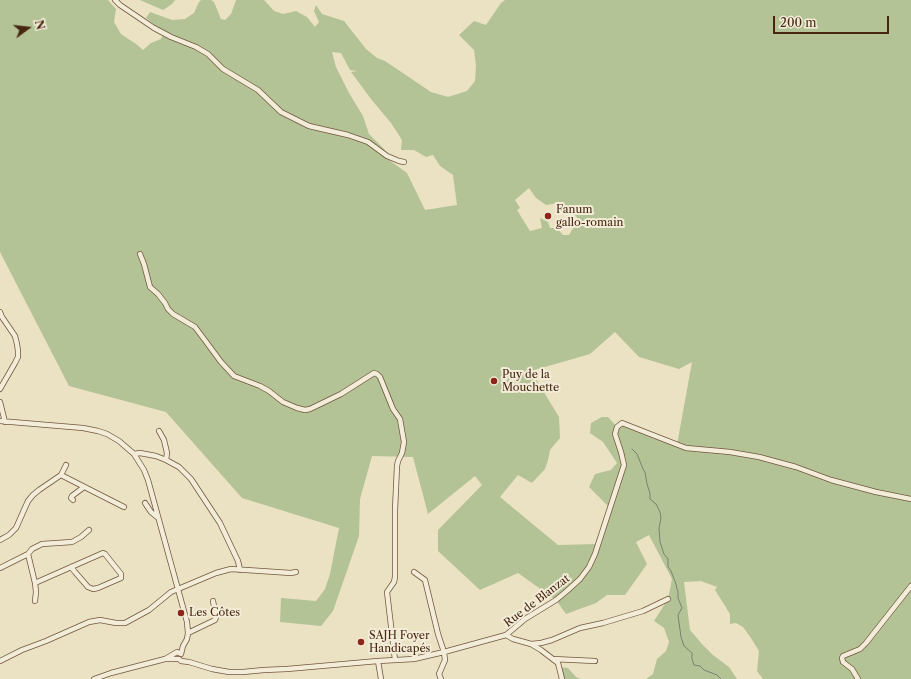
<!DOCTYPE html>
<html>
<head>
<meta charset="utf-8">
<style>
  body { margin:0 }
  #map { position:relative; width:911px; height:679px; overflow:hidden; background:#ebe1c3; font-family:"Libre Caslon Text",serif }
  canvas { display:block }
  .north { position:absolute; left:8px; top:8px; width:40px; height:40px; -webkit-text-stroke:3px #f2ecd8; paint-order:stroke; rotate:75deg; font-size:11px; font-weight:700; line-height:16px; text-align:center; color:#482711 }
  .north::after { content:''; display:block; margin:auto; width:14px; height:18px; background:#482711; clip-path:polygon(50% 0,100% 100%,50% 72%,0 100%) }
  .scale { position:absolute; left:773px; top:16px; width:116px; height:18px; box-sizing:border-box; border:2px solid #482711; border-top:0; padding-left:5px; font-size:12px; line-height:14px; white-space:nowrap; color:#482711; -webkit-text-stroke:3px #f2ecd8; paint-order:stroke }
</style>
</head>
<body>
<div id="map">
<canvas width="911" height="679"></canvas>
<div class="north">N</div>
<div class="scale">200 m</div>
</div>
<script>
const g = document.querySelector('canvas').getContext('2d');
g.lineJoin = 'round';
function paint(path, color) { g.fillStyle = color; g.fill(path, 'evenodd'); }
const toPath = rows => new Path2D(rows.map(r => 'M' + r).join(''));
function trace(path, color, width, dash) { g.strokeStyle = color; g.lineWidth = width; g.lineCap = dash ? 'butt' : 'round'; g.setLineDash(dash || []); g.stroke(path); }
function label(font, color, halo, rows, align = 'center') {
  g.font = font + ' "Libre Caslon Text",serif'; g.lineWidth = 4; g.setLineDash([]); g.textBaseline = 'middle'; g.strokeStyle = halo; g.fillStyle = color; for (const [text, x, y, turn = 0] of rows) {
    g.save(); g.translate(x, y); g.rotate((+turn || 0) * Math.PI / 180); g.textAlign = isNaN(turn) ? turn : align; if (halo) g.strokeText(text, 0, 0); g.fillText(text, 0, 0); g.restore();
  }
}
const green = toPath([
  [0,0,108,0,116,9,114,22,121,34,136,44,143,50,151,43,161,39,164,32,146,18,150,12,172,20,185,19,194,13,199,2,201,0,211,0,214,2,221,19,225,20,231,14,236,0,264,0,274,11,283,14,296,11,307,17,315,27,319,22,314,11,316,5,322,14,344,21,366,49,377,58,385,61,431,92,448,97,467,91,475,81,476,66,474,50,459,35,474,21,486,25,501,3,505,0,911,0,911,679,763,679,757,671,759,651,751,638,743,627,736,623,730,624,730,614,715,590,717,587,701,581,684,582,690,630,701,643,713,655,729,667,737,679,646,679,653,674,657,659,666,651,669,642,664,628,654,621,668,599,672,579,649,535,636,542,647,564,625,595,607,595,596,603,566,614,556,600,518,573,480,590,438,551,438,530,482,485,475,476,428,514,413,457,372,456,360,499,359,536,333,611,321,626,280,622,281,598,316,601,325,589,330,574,339,528,242,498,166,412,69,386,0,252],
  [332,52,341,53,350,70,357,71,351,72,371,99,391,123,402,140,401,150,414,150,426,157,433,155,440,166,453,175,457,205,425,210,407,173,389,160,385,150,369,134,363,116,349,93,336,67],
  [529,188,536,198,546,205,559,203,577,217,575,225,569,235,563,235,557,228,550,228,548,222,540,218,542,228,530,231,517,210,520,208,515,200],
  [615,332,639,357,679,369,692,362,677,445,622,423,617,427,608,417,602,417,591,423,590,433,603,442,617,463,611,470,595,474,589,487,610,508,598,544,558,545,500,497,518,475,532,483,545,469,548,460,550,450,560,438,559,417,531,371,590,354],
  [140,0,175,0,172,4,163,10],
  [559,667,568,668,576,677,580,679,562,679]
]);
const stream = toPath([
  [632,449,637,454,643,469,645,472,647,484,650,493,650,499,656,504,660,512,661,518,659,528,660,542,664,554,668,559,668,567,671,571,676,584,677,589,678,591,678,598,682,608,678,615,681,637,684,646,692,653,692,659,694,665,700,666,704,670,717,675,721,679]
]);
const minor = toPath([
  [115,0,120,5,154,28,171,37,196,47,208,54,223,69,258,90,281,112,309,126,348,135,368,142,387,156,399,161,404,162],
  [140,254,144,264,150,287,158,294,165,303,168,309,173,314,195,327,207,343,221,362,234,376,260,386,269,391,283,402,297,408,305,410,310,409,341,394,374,373,377,374,380,377,393,409,400,419,404,442,402,453,398,461,397,466,395,510,395,577,394,582,387,592,395,660],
  [0,312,2,317,15,336,17,344,18,351,18,357,15,363,0,389],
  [0,402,5,422],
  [0,421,83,428,98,431,107,434,119,441,134,454,144,470,148,480,187,622,188,633,187,639,183,646,181,654],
  [159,431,164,440,167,453,166,460],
  [134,454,140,453,156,456,166,460,179,467,191,479,220,523,238,561,240,570],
  [61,475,66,465],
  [73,500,71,498,72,496,84,487],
  [145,503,151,512,157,517],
  [0,540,9,535,16,528,28,501,33,495,39,490,61,475,124,507],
  [28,554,35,583,36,592,35,601],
  [0,568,28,554,32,549,42,544,72,542,81,537,89,530],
  [414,572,425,580,438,634,444,652,445,660,439,674,441,679],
  [35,583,103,553,105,554,121,574,121,578,98,588,93,589,88,587,75,572,71,567],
  [188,633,215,620,216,617,213,601],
  [506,635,513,639,531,644,541,643,552,640,580,628,603,623,643,611,668,599],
  [531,644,541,650,558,663,562,679],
  [165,659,179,659,181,661,189,662,212,669,229,672,243,672,264,670,287,669,378,661,414,659,444,652,506,635,525,619,556,600,568,590,580,579,589,567,595,554,624,465,621,452,615,434,617,427,622,423,686,448,730,452,759,457,796,467,831,480,876,492,911,499],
  [553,659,595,661],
  [0,661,22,650,46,641,89,622,100,620,116,623,125,623,149,610,171,592,216,573,231,569,291,573,296,572],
  [378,661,381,679],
  [94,679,111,673,165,659,177,652,181,654],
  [858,679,852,669,843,662,842,658,843,656,860,649,866,643,911,586]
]);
const markers = [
  [548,216,4,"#8f2418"],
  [494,381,4,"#8f2418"],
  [181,613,4,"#8f2418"],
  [361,642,4,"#8f2418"]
];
const poiNames = [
  ["Fanum",556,210],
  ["gallo-romain",556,223],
  ["Puy de la",502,375],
  ["Mouchette",502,388],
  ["Les Côtes",189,613],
  ["SAJH Foyer",369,636],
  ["Handicapés",369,649]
];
const streetNames = [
  ["Rue de Blanzat",537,601,-37]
];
paint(green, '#b4c396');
trace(stream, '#798270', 1);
trace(minor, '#71563e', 6);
trace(minor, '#f2ecd8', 4.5);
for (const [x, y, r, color] of markers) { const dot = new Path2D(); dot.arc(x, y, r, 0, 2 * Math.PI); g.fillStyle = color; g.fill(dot); trace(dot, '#f2ecd8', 1.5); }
label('11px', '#482711', '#f2ecd8', poiNames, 'left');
label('11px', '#482711', '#f2ecd8', streetNames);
</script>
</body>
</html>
